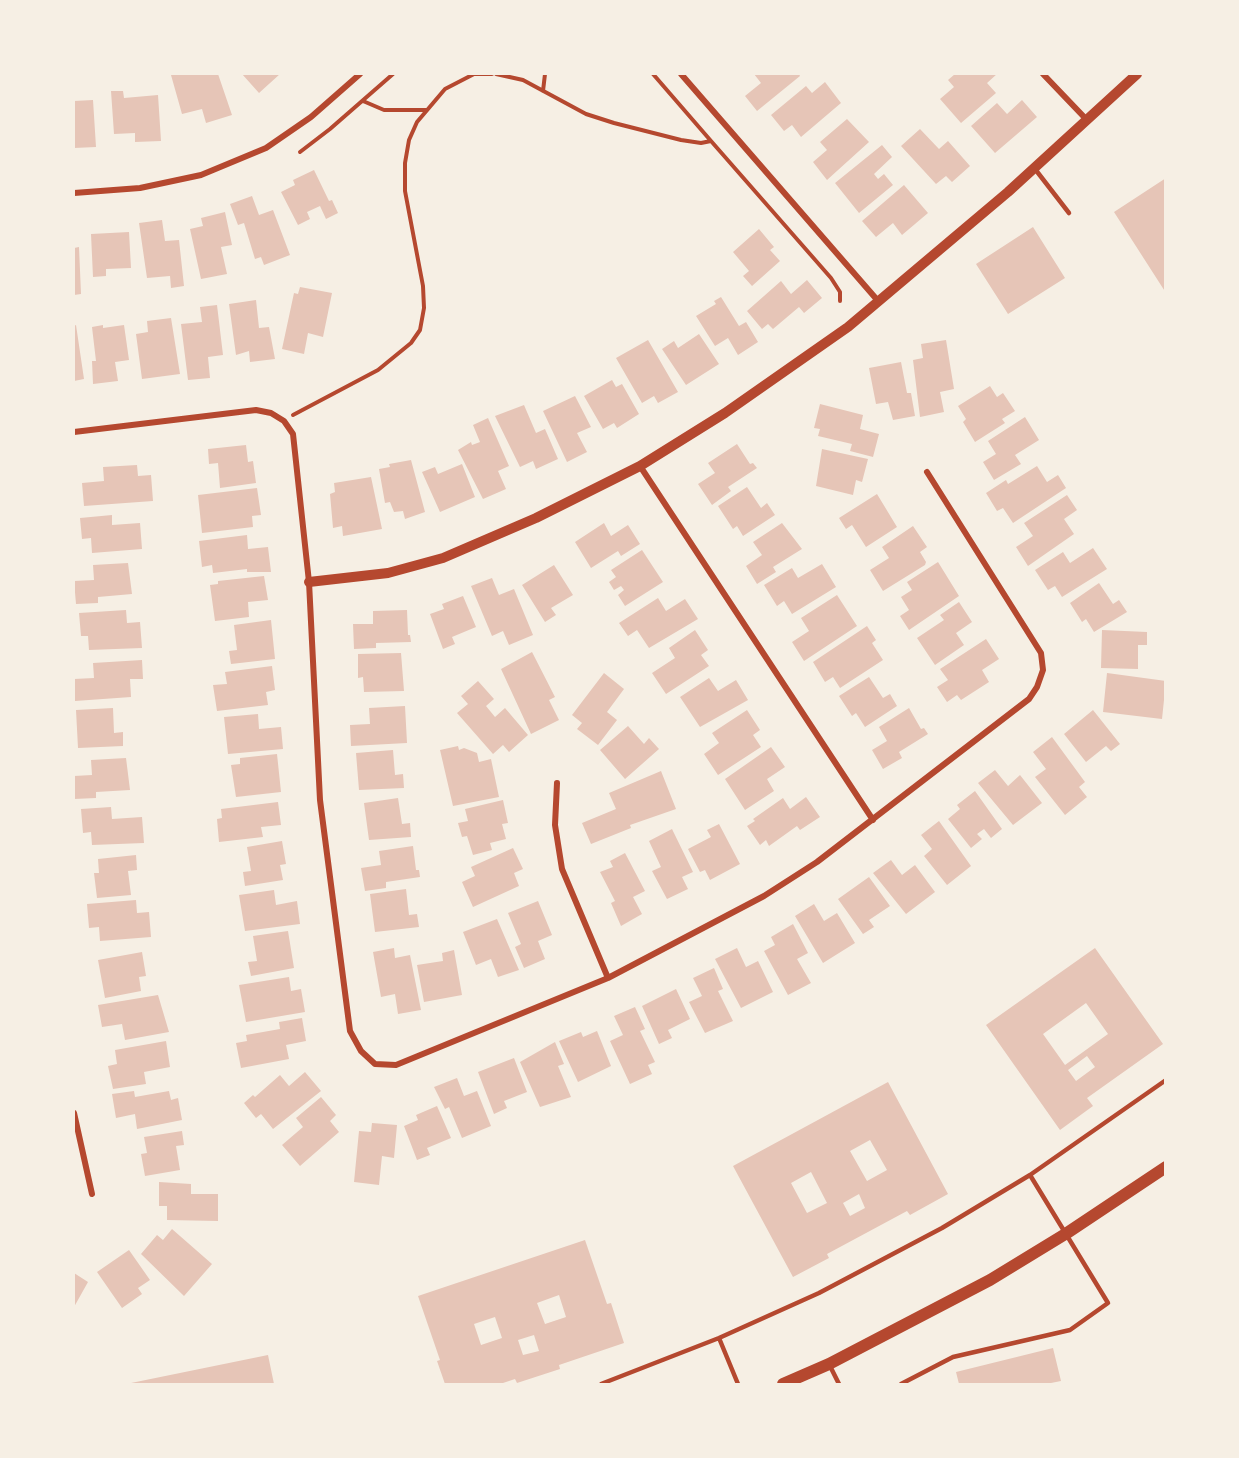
<!DOCTYPE html>
<html>
<head>
<meta charset="utf-8">
<style>
  body { margin:0 }
  #map { position:relative; width:1239px; height:1458px; overflow:hidden; background:#f6efe4; font-family:Ubuntu,sans-serif }
  canvas { display:block }
  .frame { position:absolute; inset:0; border:75px solid #f6efe4; pointer-events:none }
</style>
</head>
<body>
<div id="map">
<canvas width="1239" height="1458"></canvas>
<div class="frame"></div>
</div>
<script>
const g = document.querySelector('canvas').getContext('2d');
g.lineJoin = 'round';
function paint(path, color) { g.fillStyle = color; g.fill(path, 'evenodd'); }
const toPath = rows => new Path2D(rows.map(r => 'M' + r).join(''));
function trace(path, color, width, dash) { g.strokeStyle = color; g.lineWidth = width; g.lineCap = dash ? 'butt' : 'round'; g.setLineDash(dash || []); g.stroke(path); }
const building = toPath([
  [177,74,218,74,232,115,206,123,202,109,182,114,171,75],
  [242,74,280,74,259,93],
  [754,74,799,74,800,76,757,111,745,96,761,83],
  [955,74,997,74,987,83,996,93,961,123,940,99,954,87,948,80],
  [825,82,841,103,801,137,792,125,784,131,771,115,806,86,812,93],
  [111,91,123,91,124,98,158,95,161,141,135,142,135,133,114,134],
  [93,100,96,147,74,148,74,101],
  [1022,100,1037,117,995,153,971,126,997,103,1007,114],
  [847,119,869,142,827,180,813,162,827,150,820,142],
  [920,129,939,149,948,141,970,166,952,182,946,176,936,184,901,146],
  [882,145,892,157,874,174,878,179,884,174,893,185,859,213,835,183],
  [314,170,329,201,332,200,338,213,326,219,320,206,307,212,310,219,298,225,281,192,295,185,293,180],
  [1166,178,1166,293,1114,212],
  [904,185,928,213,902,235,893,223,876,237,862,221],
  [252,196,259,215,273,210,290,255,264,265,261,257,255,259,244,223,238,225,230,204],
  [225,212,232,245,221,247,227,274,201,279,190,229,203,226,201,218],
  [162,220,165,241,179,240,184,286,171,288,170,276,147,278,139,223],
  [1033,227,1065,278,1008,314,976,264],
  [759,229,774,247,770,250,780,261,752,286,743,276,749,271,733,252],
  [129,232,131,268,106,269,106,276,93,277,91,234],
  [79,247,81,294,74,295,74,248],
  [807,280,822,298,804,313,799,307,773,329,768,324,762,329,747,311,781,281,791,294],
  [300,287,332,293,323,337,308,333,304,354,282,349,294,293,298,294],
  [721,297,739,326,746,322,758,342,738,355,728,338,715,346,696,316,716,304,714,301],
  [256,300,259,328,269,327,275,359,250,362,249,351,236,355,229,304],
  [217,305,223,355,208,357,210,378,188,380,181,324,202,322,200,307],
  [171,318,180,374,142,379,136,334,148,332,147,321],
  [76,325,84,379,74,381,74,326],
  [103,325,103,328,124,325,129,360,115,362,118,381,93,384,92,361,96,361,92,327],
  [699,334,719,364,686,385,662,349,674,341,678,348],
  [648,340,678,392,658,403,654,396,642,403,616,358],
  [946,340,954,389,940,392,944,412,920,417,913,360,923,358,921,344],
  [901,362,907,393,911,393,915,416,893,420,888,402,876,404,869,368],
  [612,380,616,387,622,384,639,414,617,428,614,423,603,429,584,396],
  [990,386,997,397,1003,393,1015,411,1002,419,1005,423,975,442,963,422,966,419,958,406],
  [575,396,591,427,577,433,587,452,567,462,543,411],
  [820,404,863,415,860,429,879,434,873,457,850,451,852,444,818,436,820,429,814,428],
  [524,405,536,433,545,429,558,459,536,469,533,461,520,467,495,416],
  [1025,417,1039,440,1015,455,1021,464,994,480,983,462,996,454,988,441],
  [488,418,509,466,498,471,506,489,483,499,458,450,471,442,472,445,480,442,473,425],
  [737,444,750,464,753,463,757,468,728,487,731,491,712,505,698,484,715,473,708,463],
  [246,445,248,462,253,461,256,483,220,488,218,463,209,464,208,449],
  [822,449,868,459,862,482,856,480,853,495,816,486],
  [411,460,425,512,405,519,403,511,394,512,390,502,385,503,379,469,390,467,389,464],
  [462,464,475,497,440,512,422,472,435,467,438,474],
  [137,465,138,476,151,475,153,501,84,506,82,483,104,481,103,467],
  [1037,466,1047,482,1058,475,1066,488,1013,523,1003,508,997,511,986,493,1006,480,1008,484],
  [371,477,382,529,343,536,342,526,333,528,330,494,335,492,334,483],
  [747,487,761,508,767,503,775,515,743,536,737,526,733,529,718,506],
  [257,488,261,515,252,516,253,527,202,533,198,495],
  [877,494,897,527,866,547,852,525,846,529,839,518],
  [1067,495,1077,510,1064,519,1074,534,1028,566,1016,547,1033,536,1024,523],
  [112,515,112,525,140,523,142,549,92,553,91,538,82,539,80,518],
  [604,523,611,536,628,525,640,544,621,556,618,551,591,568,575,542],
  [782,523,802,549,773,567,776,572,757,584,746,566,762,555,753,542],
  [913,526,927,547,920,552,926,562,925,565,883,591,870,570,889,558,882,547],
  [247,535,248,549,268,547,271,572,247,572,247,569,213,573,212,565,202,567,199,541],
  [1093,548,1107,569,1062,597,1055,586,1048,590,1035,570,1063,552,1070,563],
  [642,550,663,582,625,606,618,595,624,590,621,586,614,590,609,582,616,577,611,570],
  [938,562,959,596,909,630,900,616,909,610,901,597,912,590,907,582],
  [128,563,132,594,98,597,98,603,76,604,74,581,94,580,93,565],
  [822,564,836,587,792,614,784,601,777,606,764,585,792,568,798,578],
  [554,565,573,595,551,608,556,615,545,622,522,585],
  [264,576,268,600,248,602,249,617,215,621,210,585,218,584,218,581],
  [492,578,499,595,514,589,533,635,509,645,503,631,492,636,471,586],
  [1099,583,1113,604,1119,600,1127,612,1094,632,1086,619,1082,622,1070,603],
  [837,595,857,626,804,661,792,642,809,631,801,618],
  [463,596,476,627,452,637,455,644,443,649,430,614,444,609,442,604],
  [658,598,666,611,685,599,698,619,649,648,637,630,628,636,619,623],
  [959,602,972,622,956,633,964,645,935,665,917,638,944,620,940,615],
  [126,610,127,623,140,622,142,648,89,650,88,636,81,636,79,613],
  [407,610,408,635,410,635,411,642,376,643,376,648,354,649,353,624,373,624,373,611],
  [271,620,275,659,231,664,229,651,237,650,234,625],
  [867,626,876,640,872,643,883,660,840,688,833,677,825,682,813,662],
  [695,630,708,650,701,655,709,666,666,694,652,673,675,658,669,648],
  [1102,630,1147,632,1147,645,1138,645,1138,669,1101,668],
  [986,639,999,659,982,670,989,682,961,700,957,695,947,702,937,687,948,680,940,669],
  [532,652,555,697,549,700,559,720,531,734,501,669],
  [401,653,404,691,364,692,363,677,358,678,358,654],
  [142,660,143,679,130,679,131,697,75,701,74,679,94,678,93,663],
  [272,666,275,690,266,692,268,705,217,711,213,685,227,684,225,672],
  [604,673,624,689,607,712,617,720,598,745,577,729,582,723,572,715],
  [1107,673,1166,681,1162,719,1103,712],
  [869,677,883,698,890,694,897,706,865,727,856,713,852,716,839,696],
  [709,678,718,691,736,680,748,700,700,727,680,697],
  [478,681,494,699,486,706,495,717,505,708,528,735,509,752,503,745,493,754,457,713,468,704,461,696],
  [405,706,407,743,351,746,350,725,370,724,369,708],
  [113,708,114,733,123,732,123,746,78,748,76,710],
  [909,708,921,729,924,728,928,734,899,752,902,758,883,769,872,750,887,741,879,727],
  [747,710,760,730,753,735,761,747,718,775,704,754,719,743,712,733],
  [1093,710,1120,744,1111,751,1106,746,1086,762,1064,734],
  [258,714,259,729,281,727,283,749,228,754,224,717],
  [628,726,644,744,649,738,659,749,625,779,600,750],
  [1052,737,1085,782,1079,787,1087,797,1065,815,1035,777,1046,769,1033,752],
  [458,746,459,750,464,748,477,753,479,762,491,759,499,797,453,806,440,750],
  [771,747,785,767,767,779,774,791,745,810,725,779],
  [393,750,395,775,403,774,404,788,359,790,356,753],
  [277,754,281,792,236,797,231,765,240,764,240,758],
  [126,758,130,790,96,792,96,798,74,799,74,776,92,775,91,760],
  [995,770,1008,786,1020,775,1042,803,1013,825,978,783],
  [661,771,676,809,630,825,631,828,591,844,582,823,616,809,609,793],
  [975,791,1002,829,991,838,984,829,977,834,982,839,971,848,948,819,960,809,957,805],
  [806,797,820,817,800,830,797,826,769,846,766,840,760,845,747,826,755,821,753,819,783,798,790,809],
  [398,798,402,824,410,823,411,837,369,840,364,803],
  [503,800,508,823,502,824,506,839,490,843,492,850,473,855,467,836,462,837,458,823,468,821,465,809],
  [278,802,281,825,261,827,263,837,219,842,217,819,222,818,221,809],
  [111,807,112,819,142,817,144,843,92,845,91,832,83,833,81,809],
  [939,821,971,866,947,885,924,856,932,849,921,835],
  [719,824,740,864,710,880,705,870,700,872,688,849,711,837,707,830],
  [672,829,693,872,682,877,688,889,667,899,652,871,661,867,649,841],
  [282,841,286,864,280,865,283,880,245,886,243,872,251,871,247,847],
  [413,846,416,870,419,870,420,877,386,882,386,888,365,891,361,868,381,865,379,851],
  [513,848,523,869,514,873,519,886,473,907,462,882,475,876,471,867],
  [625,853,645,891,633,897,642,914,621,926,611,903,615,901,600,872,613,867,610,861],
  [136,855,137,870,128,871,131,895,97,898,94,873,99,873,98,859],
  [891,860,902,875,915,865,935,892,906,914,873,873],
  [869,877,890,906,869,920,874,927,863,934,838,899],
  [406,889,409,915,417,914,419,927,375,932,370,894],
  [274,890,276,905,297,901,300,924,245,931,239,895],
  [136,900,137,913,149,912,151,937,100,941,99,927,89,928,87,904],
  [538,901,552,935,538,941,545,959,524,968,515,947,521,944,508,913],
  [814,904,824,921,837,913,855,943,823,963,795,916],
  [497,919,519,970,498,977,491,959,476,965,463,932],
  [793,924,808,953,797,959,811,983,788,995,764,951,775,945,771,937],
  [288,931,294,968,251,976,248,962,257,961,253,936],
  [394,948,395,958,410,955,421,1010,398,1014,395,994,381,997,373,952],
  [737,948,746,967,758,961,773,992,741,1008,715,959],
  [1095,948,1163,1044,1087,1098,1093,1106,1060,1130,986,1025],
  [1086,1003,1108,1034,1065,1065,1043,1034],
  [1087,1056,1095,1067,1076,1081,1068,1070],
  [454,950,462,995,424,1002,417,965,443,961,442,953],
  [142,952,146,976,139,977,141,991,105,998,98,960],
  [714,968,723,989,718,991,733,1021,705,1033,689,1002,702,996,693,978],
  [289,977,291,991,301,989,305,1012,246,1022,239,985],
  [676,989,690,1019,668,1030,672,1038,659,1044,642,1006],
  [158,995,169,1032,125,1040,122,1024,102,1027,98,1005],
  [635,1007,645,1029,640,1031,655,1062,648,1065,652,1074,630,1084,610,1041,623,1035,614,1016],
  [302,1018,306,1041,286,1045,289,1059,241,1068,236,1043,247,1041,246,1035,280,1029,279,1022],
  [597,1031,611,1066,578,1082,559,1041,581,1032,583,1037],
  [166,1041,170,1067,144,1072,146,1084,113,1089,108,1066,117,1064,115,1050],
  [555,1042,564,1064,558,1066,571,1097,540,1107,520,1062],
  [514,1058,527,1092,504,1101,507,1108,494,1114,478,1072],
  [305,1072,321,1091,273,1129,261,1114,256,1118,244,1103,253,1095,255,1097,280,1075,289,1086],
  [457,1078,464,1096,477,1091,491,1126,462,1138,449,1107,445,1109,434,1087],
  [888,1082,948,1194,910,1215,907,1211,827,1254,829,1258,793,1277,733,1166],
  [870,1140,887,1170,867,1181,850,1151],
  [811,1172,827,1203,807,1213,791,1183],
  [859,1194,865,1208,850,1216,843,1203],
  [134,1091,135,1097,169,1091,171,1100,178,1098,182,1120,137,1129,135,1114,116,1118,112,1094],
  [321,1097,336,1115,330,1121,339,1132,300,1166,282,1145,303,1127,296,1118],
  [437,1106,451,1138,427,1148,430,1155,417,1160,404,1126,418,1120,416,1115],
  [372,1123,397,1125,394,1158,382,1156,379,1185,354,1182,359,1131,371,1132],
  [182,1131,184,1145,176,1146,180,1170,145,1176,141,1154,147,1153,144,1137],
  [159,1182,191,1184,191,1194,218,1194,218,1221,167,1220,167,1206,159,1206],
  [172,1229,212,1264,184,1296,141,1254,157,1235,163,1240],
  [585,1240,607,1304,611,1303,624,1343,559,1365,560,1369,517,1383,515,1379,500,1384,445,1384,437,1361,440,1360,418,1296],
  [559,1295,566,1317,545,1324,537,1303],
  [495,1317,502,1338,481,1345,474,1324],
  [534,1335,539,1351,523,1355,518,1340],
  [129,1250,150,1280,138,1288,142,1294,122,1308,97,1272],
  [74,1273,88,1282,74,1307],
  [1053,1348,1061,1381,1046,1384,959,1384,956,1372],
  [268,1355,274,1384,131,1384,131,1383]
]);
const path = toPath([
  [496,74,523,80,586,114,614,123,681,140,701,143,711,141,831,278,840,292,840,301],
  [653,74,711,141],
  [543,91,545,74],
  [363,101,384,110,426,110],
  [300,152,330,129,393,74],
  [293,415,378,370,411,343,420,330,424,308,423,286,405,191,405,163,409,140,417,122,445,89,474,74,492,74]
]);
const service = toPath([
  [1035,169,1069,213],
  [719,1338,738,1384],
  [829,1364,839,1384],
  [601,1384,719,1338,819,1293,942,1228,1030,1175],
  [901,1384,953,1357,1070,1330,1108,1303,1030,1175,1166,1080]
]);
const minor = toPath([
  [681,74,879,302],
  [1043,74,1086,119],
  [74,193,140,188,201,175,266,148,311,117,360,74],
  [74,432,256,410,271,413,284,421,293,434,309,582,320,800,350,1031,361,1051,375,1064,396,1065,608,978,764,896,817,862,1029,699,1037,687,1043,670,1041,653,927,472],
  [640,466,873,820],
  [557,783,555,825,562,869,608,978],
  [74,1113,92,1194]
]);
const tertiary = toPath([
  [309,582,388,573,443,558,536,518,640,466,725,413,848,327,1008,192,1137,74]
]);
const secondary = toPath([
  [783,1384,829,1364,990,1280,1067,1233,1166,1167]
]);
paint(building, '#e6c5b7');
trace(path, '#b5482f', 4);
trace(service, '#b5482f', 4.5);
trace(minor, '#b5482f', 6);
trace(tertiary, '#b5482f', 10);
trace(secondary, '#b5482f', 12);
</script>
</body>
</html>
